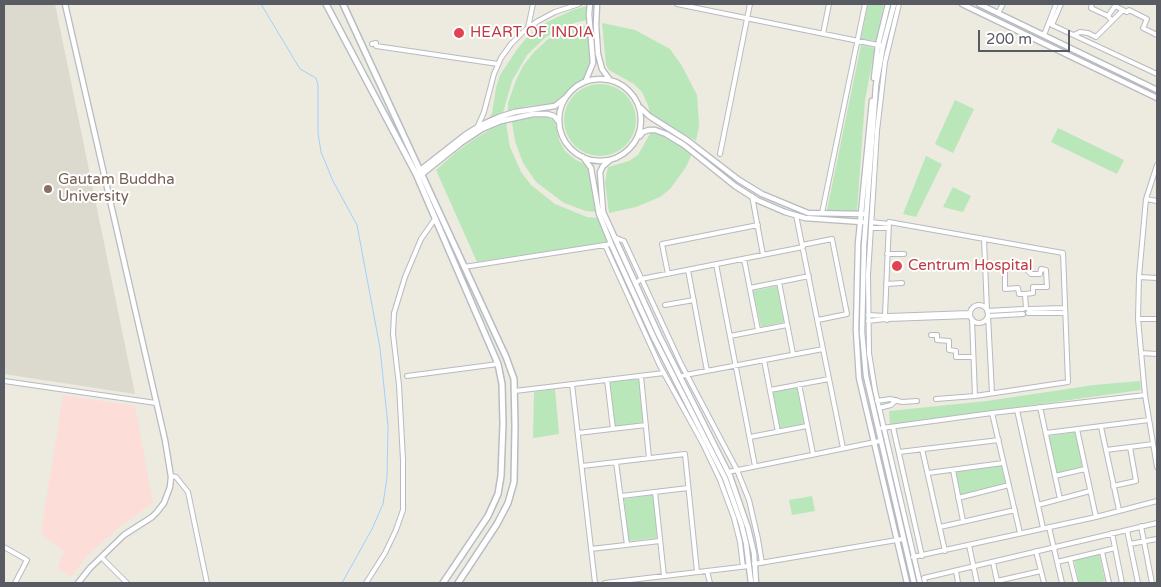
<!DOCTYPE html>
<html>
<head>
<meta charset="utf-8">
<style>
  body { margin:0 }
  #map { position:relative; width:1161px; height:587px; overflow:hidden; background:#edeadf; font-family:"Varela Round",sans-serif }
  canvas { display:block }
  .frame { position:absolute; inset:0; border:5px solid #585c62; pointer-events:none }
  .scale { position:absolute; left:978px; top:30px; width:92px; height:22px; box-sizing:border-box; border:2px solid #585c62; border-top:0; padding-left:6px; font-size:15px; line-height:18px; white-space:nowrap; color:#585c62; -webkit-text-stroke:4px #fff; paint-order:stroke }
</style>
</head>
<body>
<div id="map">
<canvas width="1161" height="587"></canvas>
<div class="frame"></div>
<div class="scale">200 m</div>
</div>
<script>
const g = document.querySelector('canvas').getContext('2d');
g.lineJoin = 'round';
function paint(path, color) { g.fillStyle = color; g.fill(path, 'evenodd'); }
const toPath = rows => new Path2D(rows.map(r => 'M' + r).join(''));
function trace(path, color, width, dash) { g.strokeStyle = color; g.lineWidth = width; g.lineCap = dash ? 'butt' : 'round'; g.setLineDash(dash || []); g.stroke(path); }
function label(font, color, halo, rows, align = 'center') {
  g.font = font + ' "Varela Round",sans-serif'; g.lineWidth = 4; g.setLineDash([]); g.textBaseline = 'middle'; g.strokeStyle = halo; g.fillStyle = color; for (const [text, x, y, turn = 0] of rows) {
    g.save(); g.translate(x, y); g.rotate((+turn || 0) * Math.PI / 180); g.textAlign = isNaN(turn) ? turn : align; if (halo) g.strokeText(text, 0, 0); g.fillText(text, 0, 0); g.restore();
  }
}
const education = toPath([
  [4,4,55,4,135,394,4,374]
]);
const medical = toPath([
  [63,395,135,406,153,503,119,527,86,557,71,577,58,567,64,552,41,533]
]);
const green = toPath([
  [868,4,884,4,876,41,861,39],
  [587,6,587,20,574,23,546,37,527,55,512,81,503,113,487,121,492,113,496,88,500,75,518,48,529,35,547,22,573,10],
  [602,23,635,30,670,49,682,66,697,95,699,125,696,141,650,114,648,105,642,92,634,84,609,70,606,65],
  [588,25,590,64,587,76,572,87,557,103,527,106,508,112,508,103,516,80,523,66,534,52,547,40,559,33,573,28],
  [861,45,875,48,865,100,857,211,827,210],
  '564 120a36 36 0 1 1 72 0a36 36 0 1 1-72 0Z',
  [955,100,974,109,953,153,935,144],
  [548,117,555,122,559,140,565,151,576,160,585,164,589,169,597,212,586,211,564,203,536,182,523,163,515,141,512,122,529,118],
  [506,123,510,147,521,172,531,185,555,204,587,217,598,218,608,242,477,262,436,170,455,153,473,140,491,129],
  [1058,128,1124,160,1117,174,1051,142],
  [651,132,667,137,692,154,686,167,670,189,660,197,636,207,609,213,605,182,608,167,629,161,638,155],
  [926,156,942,164,916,217,903,214],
  [953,187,971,196,963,212,943,207],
  [777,286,784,322,761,327,753,291],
  [639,379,644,423,615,427,610,382],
  [1140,381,1141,390,890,425,889,411,987,401,1094,385],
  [797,387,804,424,780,428,773,392],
  [555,389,559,434,533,438,534,392],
  [1075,432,1083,467,1056,473,1049,436],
  [1001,465,1006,484,960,495,954,471],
  [653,495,657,538,629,541,624,499],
  [812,496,815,511,792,515,789,500],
  [1099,553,1105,581,1095,583,1079,583,1074,559]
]);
const stream = toPath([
  [261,4,300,69,316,78,318,85,318,133,321,152,333,181,357,225,380,348,388,426,387,477,383,504,372,529,342,583]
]);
const minor = toPath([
  [677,4,883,46],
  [899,4,885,62,877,131,868,275,869,353,875,390,920,583],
  [1061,4,1052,25,1157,74],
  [1092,4,1091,8,1108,16,1112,21],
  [998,13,1003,4],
  [1108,16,1115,6,1123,10],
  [528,28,533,4],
  [823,34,829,4],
  [1044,35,1056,4],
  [1074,35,1080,32,1088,33,1096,37,1123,10,1127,12,1129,10,1147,19,1143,28,1157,35],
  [372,44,376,43,376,46,498,64],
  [477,128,484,112,494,74,501,58,511,44,524,31,538,21,555,12,579,4],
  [720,154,750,4],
  [1157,165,1146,199,1139,277,1138,319,1145,395,1157,467],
  [752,196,763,255],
  [1146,199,1157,201],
  [822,213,865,4],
  [796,215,843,448],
  [871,222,889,224],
  [871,228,889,228],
  [614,237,624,241,681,364,737,470,749,500,758,539,762,563],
  [984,239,987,311,1023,309],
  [605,245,660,366,703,444,720,480,734,518,740,542,743,567],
  [802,245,832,239,847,314,818,320],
  [887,254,904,254],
  [744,259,758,330],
  [716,264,755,466],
  [464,267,611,244],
  [688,270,707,371],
  [668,274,662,244,758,225],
  [1139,277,1157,278],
  [779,282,793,354],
  [636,283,641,279,803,247],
  [886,284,902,283],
  [750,288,809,276],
  [1025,294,1019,294,1018,288,1005,289,1005,266,1023,266,1031,274,1040,274,1041,269,1046,270,1047,287,1033,287,1033,293,1025,294,1026,308],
  [665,305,694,300],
  '970 314a9 9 0 1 1 18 0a9 9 0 1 1-18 0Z',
  [1028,309,1065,308],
  [1028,313,1065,313],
  [868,315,885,316],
  [885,315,889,317,887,320,884,317,885,315,889,222,1063,253,1068,382,975,396,936,399],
  [888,316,970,313],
  [888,319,970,316],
  [972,319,975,396],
  [1138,319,1157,319],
  [868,321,885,319],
  [931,335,937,335,937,340,949,341,949,350,956,351,956,357,973,357],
  [730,336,787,325],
  [1141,353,1157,354],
  [764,360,778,432],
  [407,376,498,364],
  [641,376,649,458],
  [680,376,823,349],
  [607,380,613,429],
  [4,381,156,403],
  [572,384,595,583],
  [799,384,813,454],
  [770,390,829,379],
  [515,391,664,373],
  [992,393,988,316,1023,314],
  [877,401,890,399,902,402,917,401],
  [1040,407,1060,499],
  [879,408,891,405,896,400],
  [1017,410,1043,528],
  [992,413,1020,533],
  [893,427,922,556],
  [1101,427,1119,510],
  [882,428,992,413,1145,395],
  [1077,429,1096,517],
  [578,433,646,425],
  [1046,433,1149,420],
  [750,437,807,426],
  [922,449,945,551],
  [1106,450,1153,444],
  [899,452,999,440],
  [616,462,627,545],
  [582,466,685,454,697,572],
  [953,470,963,521],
  [728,472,880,441],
  [928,473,1003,463],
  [171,476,176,477,188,492,207,583],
  [1055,476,1085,469],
  [1113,486,1136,481,1130,447],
  [655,492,664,576],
  [621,496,688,488],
  [958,498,1009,485],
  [1038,505,1090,491],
  [1141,526,1152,583],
  [940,527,1015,510],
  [1049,527,1062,583],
  [1127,530,1138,583],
  [1112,533,1122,583],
  [1130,544,1157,539],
  [969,545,977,583],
  [4,547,27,560,15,583],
  [591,549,660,541],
  [1036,551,1044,583],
  [1102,552,1109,583],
  [101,557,127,583],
  [913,557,1096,517,1157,501],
  [1070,559,1076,583],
  [993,562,997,581],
  [1057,562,1115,548],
  [754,564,903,539],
  [707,571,710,583],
  [956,571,958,583],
  [997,581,1041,571],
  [366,583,385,553,396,530,403,510,403,460,399,385,393,334,394,313,405,277,421,239,435,219],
  [605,583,749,566],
  [925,583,924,578,1157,523]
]);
const tertiary = toPath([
  [65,4,165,440,171,477,170,487,164,503,157,512,152,517,124,535,90,568,78,583],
  [597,4,596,25,598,54,602,69,609,79],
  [894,4,883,46,876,85,864,245,862,332,866,376,914,583],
  [962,4,1157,98],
  [979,4,1157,90],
  [874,78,878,45,888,4],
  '559 120a41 41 0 1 1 82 0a41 41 0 1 1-82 0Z',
  [586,80,593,63,589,14,590,4],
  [872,101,858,244,856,330,859,378,907,583],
  [641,108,649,116,687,140,739,180,762,194,808,213,863,214],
  [640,136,643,132,649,130,655,130,666,134,684,145,735,186,757,200,785,212,805,218,862,222],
  [583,157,591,168,599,214,612,246,654,338,725,478,741,523,746,543,751,583],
  [610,160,603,166,600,172,603,212,659,335,730,476,748,528,754,553,756,583],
  [419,171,465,135,481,125,499,117,515,112,555,106,565,98],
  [421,175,461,143,482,129,501,121,533,114,547,114,554,116,559,122]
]);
const secondary = toPath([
  [326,4,416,174,498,364,502,384,503,424,501,476,498,494,488,516,443,583],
  [343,4,506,357,514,379,515,426,514,482,508,503,497,524,458,583]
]);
const markers = [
  [459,33,6,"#e0444e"],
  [48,189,5,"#8d6e63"],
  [897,266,6,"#e0444e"]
];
const healthNames = [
  ["HEART OF INDIA",470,33],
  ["Centrum Hospital",908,266]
];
const educationNames = [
  ["Gautam Buddha",58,180],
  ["University",58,197]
];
paint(education, '#dcd9ce');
paint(medical, '#fdddd8');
paint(green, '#b9e7ba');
trace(stream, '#9dd1ff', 1);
trace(minor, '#b7bac0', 6);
trace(tertiary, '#b7bac0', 7);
trace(secondary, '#b8bcc3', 8);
trace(minor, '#fff', 4);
trace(tertiary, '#fff', 4.5);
trace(secondary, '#fff', 5);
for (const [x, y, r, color] of markers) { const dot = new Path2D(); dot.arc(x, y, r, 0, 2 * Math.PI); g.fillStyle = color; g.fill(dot); trace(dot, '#fff', 2); }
label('15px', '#be3a42', '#fff', healthNames, 'left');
label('15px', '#785e54', '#fff', educationNames, 'left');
</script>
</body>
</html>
